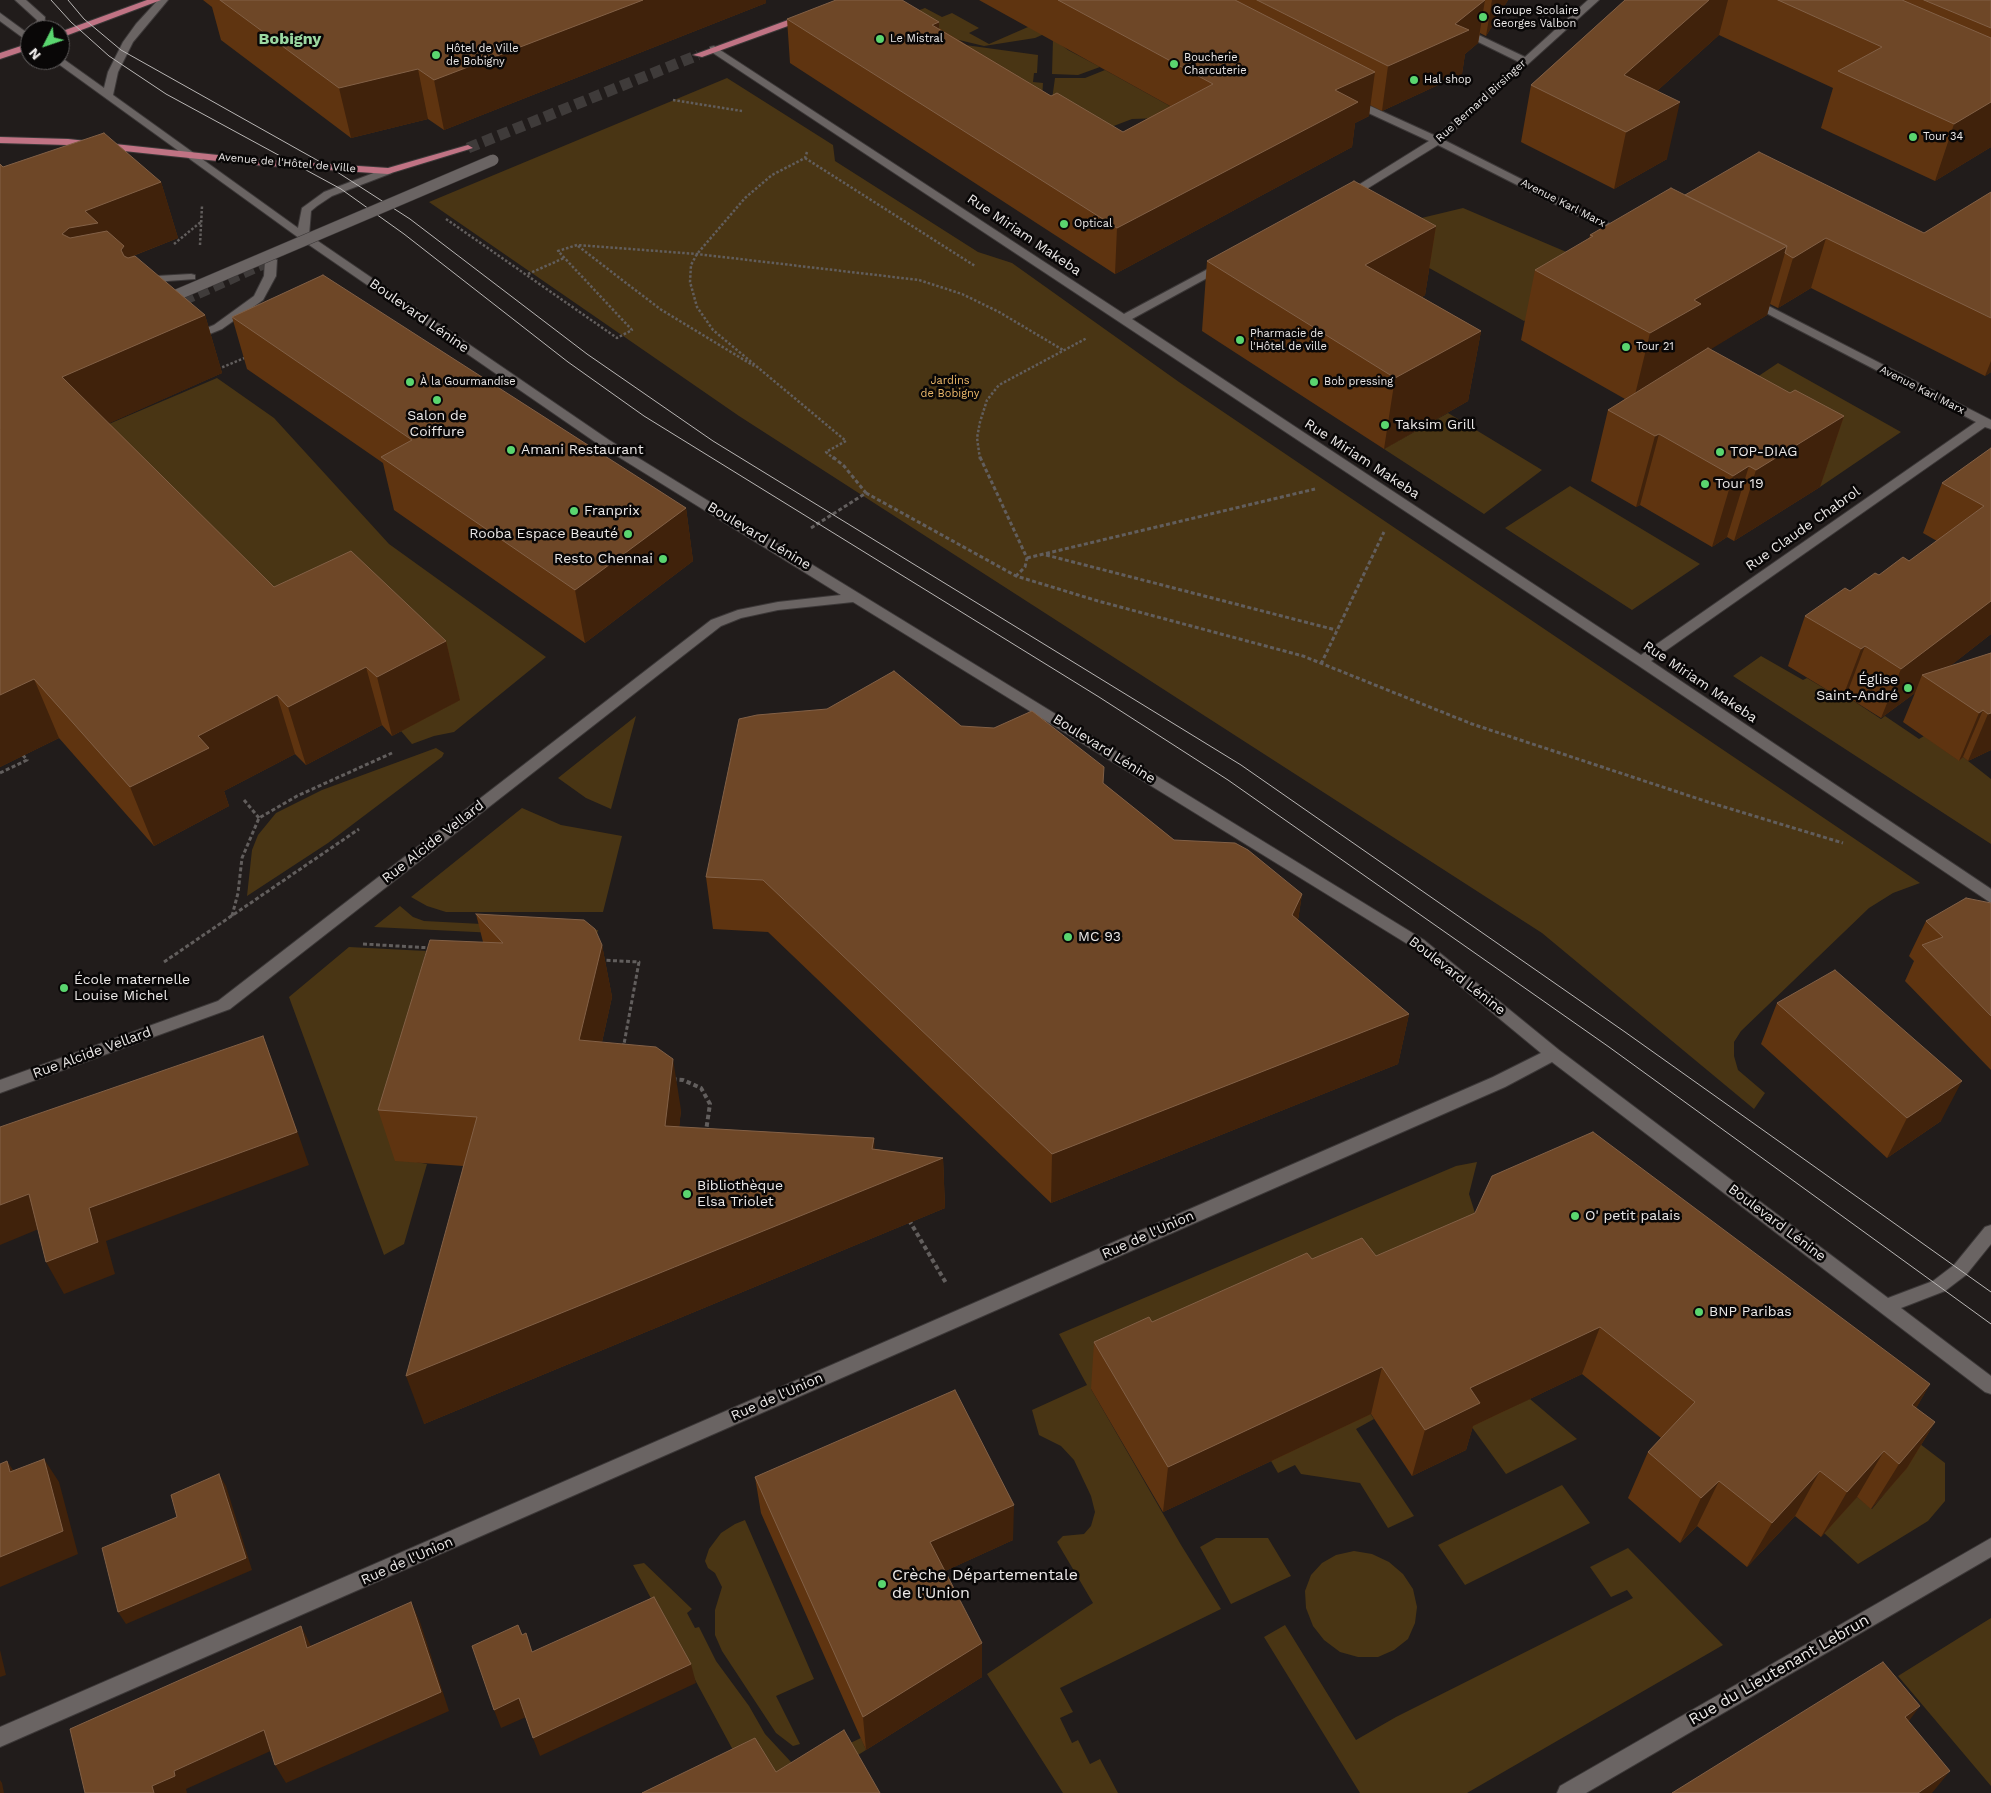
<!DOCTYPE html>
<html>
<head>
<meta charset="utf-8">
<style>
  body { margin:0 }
  #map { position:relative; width:1991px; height:1793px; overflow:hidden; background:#211c1b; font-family:"Work Sans",sans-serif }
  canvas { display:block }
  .north { position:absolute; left:20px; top:20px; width:50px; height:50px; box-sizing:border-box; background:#090707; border:1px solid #646161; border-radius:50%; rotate:229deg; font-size:14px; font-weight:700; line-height:20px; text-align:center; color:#ece9e8 }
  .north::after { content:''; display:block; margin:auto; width:18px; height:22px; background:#5ad56f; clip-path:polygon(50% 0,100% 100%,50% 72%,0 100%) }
</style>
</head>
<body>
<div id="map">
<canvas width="1991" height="1793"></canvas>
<div class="north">N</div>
</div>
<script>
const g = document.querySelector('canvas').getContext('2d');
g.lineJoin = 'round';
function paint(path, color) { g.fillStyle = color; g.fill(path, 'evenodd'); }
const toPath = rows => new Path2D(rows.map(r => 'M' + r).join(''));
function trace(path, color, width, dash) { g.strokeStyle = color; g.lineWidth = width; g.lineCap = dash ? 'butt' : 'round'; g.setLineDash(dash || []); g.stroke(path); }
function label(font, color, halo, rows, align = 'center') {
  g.font = font + ' "Work Sans",sans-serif'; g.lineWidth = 5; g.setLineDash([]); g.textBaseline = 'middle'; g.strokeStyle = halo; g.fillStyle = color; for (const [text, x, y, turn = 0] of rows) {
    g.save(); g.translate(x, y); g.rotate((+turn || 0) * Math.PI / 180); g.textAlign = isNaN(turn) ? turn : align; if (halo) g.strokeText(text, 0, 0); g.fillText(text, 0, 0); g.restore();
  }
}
const green = toPath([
  [925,8,942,17,952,13,979,28,969,33,989,44,1028,27,1088,15,1035,38,984,46,955,39,909,14],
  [1053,39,1068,50,1100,67,1078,75,1052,74],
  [965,45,1038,55,1037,73,1034,73,1033,82,1043,83,1042,98],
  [1105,70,1177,110,1161,118,1132,119,1111,127,1050,114,1055,78,1085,78],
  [727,78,833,145,835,161,978,252,1012,263,1179,382,1920,883,1893,893,1869,908,1741,1031,1734,1042,1734,1056,1738,1070,1765,1093,1754,1109,1542,933,739,416,429,202],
  [1463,208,1611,271,1524,321,1372,236,1384,227],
  [1778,363,1901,432,1820,487,1696,418],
  [217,378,274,418,389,544,546,657,454,732,434,736,412,744,401,731,460,700,300,642,83,435],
  [1448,413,1542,470,1484,514,1384,449],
  [1570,486,1700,564,1632,610,1505,528],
  [1761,656,1803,680,1807,678,1842,699,1846,696,1881,719,1885,716,1919,739,1924,736,1958,760,1963,757,1991,779,1991,844,1733,676],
  [636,716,611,809,586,798,558,778],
  [436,748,444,753,442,757,328,843,247,896,252,850,258,835,276,813,322,790],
  [522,808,561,825,622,836,603,912,446,912,427,906,411,897],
  [400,906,413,917,424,921,598,930,596,938,374,927],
  [349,947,426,951,416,990,405,1160,427,1164,404,1244,384,1255,289,997],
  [1477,1162,1469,1194,1479,1226,1091,1389,1181,1545,1221,1609,1060,1688,1073,1712,1060,1718,1072,1743,1078,1740,1090,1764,1100,1759,1118,1793,1063,1793,987,1674,1093,1603,1057,1542,1063,1536,1084,1534,1091,1526,1095,1512,1091,1496,1074,1460,1061,1446,1039,1435,1032,1410,1087,1385,1059,1334,1456,1166],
  [1360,1398,1374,1419,1356,1429,1414,1516,1388,1528,1360,1483,1301,1474,1295,1465,1278,1473,1271,1461],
  [1530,1399,1577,1439,1506,1474,1455,1404,1498,1401,1506,1410],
  [1903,1431,1945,1463,1945,1501,1928,1521,1858,1564,1824,1533,1857,1497,1872,1509,1906,1468],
  [1562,1485,1590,1523,1465,1585,1438,1545],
  [745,1520,814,1679,776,1696,800,1744,793,1746,776,1733,722,1651,715,1635,715,1610,722,1587,715,1573,708,1568,705,1561,709,1549,721,1533,735,1524],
  [1216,1538,1268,1538,1291,1576,1231,1604,1200,1547],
  [1628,1548,1723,1645,1467,1793,1360,1793,1264,1637,1285,1625,1356,1740,1396,1717,1633,1598,1627,1590,1611,1597,1590,1567],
  [1354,1551,1372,1554,1389,1562,1403,1574,1413,1589,1417,1607,1415,1623,1408,1639,1394,1650,1378,1657,1358,1657,1340,1652,1324,1640,1313,1626,1306,1608,1305,1591,1311,1575,1322,1563,1336,1555],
  [644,1563,692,1609,687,1613,695,1628,699,1627,716,1661,749,1706,765,1734,791,1762,812,1761,861,1738,866,1750,797,1793,747,1776,633,1565],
  [1991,1618,1991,1786,1898,1676]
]);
const minorTunnel = toPath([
  [168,307,270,261]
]);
const majorTunnel = toPath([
  [468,148,698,55]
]);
const pathFar2 = toPath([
  [673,100,742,111],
  [807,152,805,158,772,175,745,198,697,254,691,265,690,282,697,307,713,330,846,441,826,452,834,459],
  [805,158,975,266],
  [446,219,617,338,632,330,558,251,577,245,697,254,919,280,962,294,999,312,1063,350],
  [174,244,202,221],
  [200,245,202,206],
  [578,246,660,309,754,366],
  [528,274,564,258],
  [218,369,247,357],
  [980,459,977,438,980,422,987,400,999,385,1087,338]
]);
const pathFar1 = toPath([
  [833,457,844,466,866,493],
  [980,457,1027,558,1025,567,1016,576],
  [811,528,866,493,1016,576,1098,601,1303,656,1472,724,1708,802,1843,843],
  [1046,555,1336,630],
  [1027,558,1315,489],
  [1321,664,1384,532],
  [0,773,27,760,21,753],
  [244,800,259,818],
  [232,916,238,893,242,858,259,818,297,796,392,753],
  [363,944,432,948],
  [600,960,639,962,624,1044],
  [164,962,359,829]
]);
const path = toPath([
  [623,1048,624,1043],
  [672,1079,683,1080,701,1088,710,1104,706,1131],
  [909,1220,946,1283]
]);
const minor = toPath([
  [15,0,26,0,45,17,44,30,34,30,37,20,15,0],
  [158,0,168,0,133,42,118,72,113,95,298,228,302,208,324,192,384,169,392,169,392,173,332,196,317,206,311,211,309,235,609,440,1424,940,1559,1050,1888,1298,1933,1281,1954,1265,1985,1227,1991,1225,1991,1244,1966,1275,1945,1291,1901,1308,1991,1376,1991,1394,1985,1392,1552,1062,1505,1087,0,1747,0,1727,1493,1077,1541,1053,1414,948,853,602,778,610,741,618,721,626,230,1009,0,1093,0,1080,218,1001,711,620,738,610,778,602,841,595,601,446,299,238,53,60,62,58,104,88,108,72,123,42,136,24,158,0],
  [1588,0,1599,0,1444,140,1628,233,1628,237,1620,237,1438,145,1352,198,1344,198,1344,194,1429,141,1349,104,1349,100,1357,100,1436,136,1519,62,1458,32,1458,28,1464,28,1525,57,1588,0],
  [0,13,30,35,30,43,0,21,0,13],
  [714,46,1124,314,1221,262,1229,262,1229,266,1132,319,1641,655,1976,422,1747,303,1747,299,1755,299,1991,420,1991,429,1985,427,1651,661,1991,889,1991,903,1636,664,710,51,710,47,714,46],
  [271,257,277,260,276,276,263,300,222,329,195,340,187,340,187,336,214,325,254,296,264,276,265,260,271,257],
  [191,274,195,275,195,279,140,283,134,280,140,277,191,274],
  [1991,1538,1991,1557,1586,1793,1557,1793,1560,1786,1991,1538]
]);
const major = toPath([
  [147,0,161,0,60,38,60,32,147,0],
  [807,13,812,16,810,18,702,57,693,55,807,13],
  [30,43,30,49,0,59,0,53,30,43],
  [0,137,68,139,255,159,388,168,468,145,473,148,388,174,255,165,68,145,0,143,0,137]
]);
const tram = toPath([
  [51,0,71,22,109,56,166,94,341,189,404,234,568,362,644,416,1099,697,1228,780,1609,1047,1991,1324],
  [68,0,84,19,121,50,331,168,410,219,587,354,713,441,1241,765,1625,1032,1991,1292]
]);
const minorBridge = toPath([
  [160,302,493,160]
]);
const wall = toPath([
  [203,0,766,0,766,3,444,130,428,119,351,138,221,40,212,7],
  [979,0,1508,0,1486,36,1480,33,1478,43,1465,54,1462,74,1382,111,1370,105,1369,116,1355,123,1352,147,1115,274,790,63,787,19,939,22,939,28,1051,96,1123,132,1170,106],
  [1625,0,1991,0,1991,147,1935,181,1821,128,1833,88,1719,35,1657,91,1667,159,1614,189,1521,142,1531,85],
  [0,164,3,167,161,182,178,238,128,258,205,315,222,373,109,423,274,587,446,641,460,700,392,736,382,725,306,765,295,754,224,791,229,806,154,846,59,738,0,767],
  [1991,192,1991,372,1985,376,1811,288,1778,308,1770,304,1767,315,1710,349,1790,393,1844,416,1820,487,1734,541,1727,537,1712,547,1640,505,1636,507,1591,481,1608,410,1625,399,1521,340,1535,270,1589,239,1590,235,1685,195,1924,233],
  [1436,226,1425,295,1422,297,1481,331,1468,401,1384,449,1202,331,1207,261],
  [232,317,686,508,693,561,585,643,394,510,383,463,247,369],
  [1991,448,1991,634,1950,666,1991,653,1991,750,1968,761,1963,757,1959,761,1903,722,1915,693,1881,718,1846,696,1842,699,1788,666,1805,616,1879,575,1909,561,1937,541,1923,533,1942,483],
  [961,726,1103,783,1174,840,1302,894,1298,920,1409,1014,1398,1064,1051,1203,768,932,713,929,706,877],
  [1991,903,1991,1070,1905,981,1914,961,1909,956,1926,921],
  [476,914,602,945,612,997,602,1042,681,1110,679,1127,874,1138,874,1149,943,1158,945,1208,424,1424,463,1166,395,1161,378,1110,483,942],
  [1777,1003,1941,1121,1887,1158,1761,1044],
  [1376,1256,1930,1384,1916,1408,1935,1422,1907,1468,1871,1509,1857,1497,1821,1537,1795,1516,1747,1567,1697,1526,1680,1543,1628,1498,1648,1452,1661,1438,1582,1374,1473,1426,1466,1450,1412,1476,1371,1414,1163,1512,1091,1389,1094,1342,1152,1322,1312,1259],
  [755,1477,1013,1540,945,1571,982,1677,866,1750,761,1513]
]);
const shadedWall = toPath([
  [643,0,766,0,766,3,444,130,434,80],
  [1485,0,1478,43,1465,54,1462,74,1382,111,1388,66,1455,24],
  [1492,0,1508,0,1486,36],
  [1709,0,1728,0,1719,35,1617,127,1624,75],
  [939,22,939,66,932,25],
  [418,69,428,119,351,138,339,88],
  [1375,72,1369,116,1355,123,1352,147,1115,274,1117,228,1335,90],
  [1680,102,1667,159,1614,189,1626,132],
  [1991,102,1991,147,1935,181,1954,124],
  [161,182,178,238,112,264,62,234,85,211],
  [1436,226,1425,295,1356,335,1365,265],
  [1826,238,1811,288,1778,308,1793,258],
  [1787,246,1767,315,1685,365,1633,403,1650,333,1694,300],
  [205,315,222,373,83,435,62,377],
  [1481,331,1468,401,1384,449,1395,378],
  [1991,361,1991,372,1985,376],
  [1844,416,1820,487,1734,541,1756,470],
  [1659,434,1640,505,1636,507,1655,436],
  [1749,466,1727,537,1712,547,1733,476],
  [686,508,693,561,585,643,575,590],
  [1991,601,1991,634,1931,681,1922,675,1915,693,1881,718,1901,669],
  [446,641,460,700,392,736,377,677],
  [1865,646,1846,696,1842,699,1861,649],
  [366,667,382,725,306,765,288,707],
  [34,679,59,738,0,767,0,695],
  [277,695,295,754,224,791,229,806,154,846,130,787,198,736],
  [1983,710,1963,757,1959,761,1979,713],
  [1991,713,1991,750,1968,761,1988,714],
  [1302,894,1294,946,1292,915],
  [602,945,612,997,591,1091,579,1040],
  [1409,1014,1398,1064,1051,1203,1052,1154],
  [263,1036,276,1070,309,1165,106,1241,115,1274,64,1294,46,1262,89,1208],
  [673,1059,681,1110,674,1177,665,1126],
  [1962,1081,1941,1121,1887,1158,1907,1118],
  [874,1138,877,1185,943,1158,945,1208,424,1424,406,1376,872,1149],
  [29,1194,46,1226,0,1245,0,1205],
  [1600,1327,1582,1374,1473,1426,1466,1450,1412,1476,1425,1430,1470,1388],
  [1382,1367,1371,1414,1163,1512,1168,1467],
  [1930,1384,1903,1431,1912,1405],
  [1935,1422,1907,1468,1871,1509,1899,1464],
  [1884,1451,1857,1497,1821,1537,1847,1492],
  [44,1459,59,1482,78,1554,0,1587,0,1557],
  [7,1461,23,1485,10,1472],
  [1820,1471,1795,1516,1747,1567,1772,1523],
  [219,1474,226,1486,252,1570,126,1624,118,1612],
  [1719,1481,1697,1526,1680,1543,1701,1498],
  [1014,1505,1013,1540,932,1577,930,1542],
  [411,1602,420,1622,449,1711,286,1783,275,1765],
  [301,1626,311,1646,307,1648],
  [982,1643,982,1677,866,1750,863,1717],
  [0,1650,6,1675,0,1677],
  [691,1664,696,1683,540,1756,533,1738],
  [519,1698,526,1717,501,1728,494,1710],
  [1920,1706,1891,1745,1905,1717],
  [264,1730,275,1749,186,1789,187,1793,154,1793,152,1786,174,1771],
  [1950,1771,1932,1793,1918,1793],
  [0,1780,2,1783,4,1793,0,1793]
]);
const building = toPath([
  [220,0,643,0,434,80,418,69,339,88,220,0],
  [836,0,902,0,939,22,932,25,1051,96,1057,93,1123,132,1213,84,1058,0,1235,0,1375,72,1335,90,1358,102,1117,228,787,19,836,0],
  [1257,0,1485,0,1455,24,1469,30,1388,66,1257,0],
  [1625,0,1709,0,1624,75,1680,102,1626,132,1531,85,1625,0],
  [1778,0,1902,0,1991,38,1991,102,1954,124,1838,71,1882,47,1778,0],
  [1924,0,1991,0,1991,28,1924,0],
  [104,133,161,182,85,211,98,223,69,228,62,234,70,238,107,231,124,246,121,250,124,256,128,258,135,256,205,315,62,377,274,587,351,551,446,641,377,677,366,667,288,707,277,695,198,736,209,748,130,787,34,679,0,695,0,164,3,167,104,133],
  [1759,152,1924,233,1991,192,1991,318,1826,238,1793,258,1785,253,1787,246,1685,195,1759,152],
  [1354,181,1436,226,1365,265,1481,331,1395,378,1207,261,1354,181],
  [1671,188,1787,246,1694,300,1701,304,1650,333,1535,270,1593,236,1590,235,1671,188],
  [323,275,686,508,575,590,381,457,412,440,232,317,323,275],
  [1708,348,1790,393,1795,390,1844,416,1756,470,1749,466,1733,476,1659,434,1655,436,1608,410,1708,348],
  [1991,448,1991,601,1901,669,1865,646,1861,649,1805,616,1845,588,1850,591,1875,573,1879,575,1903,557,1909,561,1984,506,1942,483,1991,448],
  [1991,653,1991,713,1988,714,1983,710,1979,713,1922,675,1991,653],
  [894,671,961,726,994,728,1032,711,1104,767,1103,783,1174,840,1235,843,1248,850,1302,894,1292,915,1409,1014,1052,1154,763,880,706,877,739,719,757,715,827,709,894,671],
  [1966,898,1991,903,1991,1016,1922,945,1943,937,1926,921,1966,898],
  [476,914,584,920,595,929,602,945,579,1040,656,1047,673,1059,665,1126,874,1138,872,1149,943,1158,406,1376,477,1117,378,1110,430,940,503,943,476,914],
  [1835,970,1962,1081,1907,1118,1777,1003,1835,970],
  [263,1036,297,1132,89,1208,98,1242,46,1262,29,1194,0,1205,0,1127,263,1036],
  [1593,1132,1930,1384,1912,1405,1935,1422,1899,1464,1884,1451,1847,1492,1820,1471,1772,1523,1719,1481,1701,1498,1648,1452,1695,1402,1600,1327,1470,1388,1480,1403,1425,1430,1382,1367,1168,1467,1094,1342,1149,1317,1152,1322,1307,1253,1312,1259,1362,1238,1376,1256,1475,1213,1492,1176,1593,1132],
  [955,1390,1014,1505,930,1542,982,1643,863,1717,755,1477,955,1390],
  [44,1459,63,1531,0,1557,0,1464,7,1461,10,1472,44,1459],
  [219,1474,246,1558,118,1612,102,1548,177,1517,171,1495,219,1474],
  [654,1597,691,1664,533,1738,519,1698,494,1710,472,1646,518,1625,522,1635,526,1633,532,1652,654,1597],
  [411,1602,441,1692,275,1765,264,1730,174,1771,175,1776,152,1786,154,1793,85,1793,70,1729,301,1626,307,1648,411,1602],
  [1883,1662,1920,1706,1905,1717,1950,1771,1918,1793,1672,1793,1883,1662],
  [844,1730,880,1793,642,1793,755,1738,776,1772,844,1730]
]);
const markers = [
  [1483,17,5,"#5ad56f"],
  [880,39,5,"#5ad56f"],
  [436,55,5,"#5ad56f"],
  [1174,64,5,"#5ad56f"],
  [1414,80,5,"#5ad56f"],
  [1913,137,5,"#5ad56f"],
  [1064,224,5,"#5ad56f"],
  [1240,340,5,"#5ad56f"],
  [1626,347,5,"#5ad56f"],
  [410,382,5,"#5ad56f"],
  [1314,382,5,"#5ad56f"],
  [437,400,5,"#5ad56f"],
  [1385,425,5,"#5ad56f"],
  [511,450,5,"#5ad56f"],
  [1720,452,5,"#5ad56f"],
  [1705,484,5,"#5ad56f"],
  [574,511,5,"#5ad56f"],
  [628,534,5,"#5ad56f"],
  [663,559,5,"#5ad56f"],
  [1908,688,5,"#5ad56f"],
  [1068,937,5,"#5ad56f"],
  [64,988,5,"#5ad56f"],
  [687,1194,5,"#5ad56f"],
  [1575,1216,5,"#5ad56f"],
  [1699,1312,5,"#5ad56f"],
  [882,1584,5,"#5ad56f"]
];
const farPoinames = [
  ["Groupe Scolaire",1493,11],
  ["Georges Valbon",1493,24],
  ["Le Mistral",890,39],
  ["Hôtel de Ville",446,49],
  ["de Bobigny",446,62],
  ["Boucherie",1184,58],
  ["Charcuterie",1184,71],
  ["Hal shop",1424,80],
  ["Tour 34",1923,137],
  ["Optical",1074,224],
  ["Pharmacie de",1250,334],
  ["l'Hôtel de ville",1250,347],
  ["Tour 21",1636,347],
  ["À la Gourmandise",420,382],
  ["Bob pressing",1324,382]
];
const farStreetnames = [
  ["Rue Bernard Birsinger",1481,101,-42],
  ["Avenue de l'Hôtel de Ville",287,163,5],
  ["Avenue Karl Marx",1563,203,27],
  ["Avenue Karl Marx",1922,390,27]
];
const farParknames = [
  ["Jardins",950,381],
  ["de Bobigny",950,394]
];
const streetNames = [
  ["Rue Miriam Makeba",1024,235,34],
  ["Boulevard Lénine",419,316,35],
  ["Rue Miriam Makeba",1362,459,33],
  ["Rue Claude Chabrol",1803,529,-35],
  ["Boulevard Lénine",759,536,31],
  ["Rue Miriam Makeba",1700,682,34],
  ["Boulevard Lénine",1104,749,32],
  ["Rue Alcide Vellard",433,842,-38],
  ["Boulevard Lénine",1457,976,38],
  ["Rue Alcide Vellard",92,1053,-20],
  ["Boulevard Lénine",1777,1223,37],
  ["Rue de l'Union",1148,1235,-24],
  ["Rue de l'Union",777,1397,-24],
  ["Rue de l'Union",407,1561,-24]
];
const poiNames = [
  ["Salon de",437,416,"center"],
  ["Coiffure",437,432,"center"],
  ["Taksim Grill",1395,425],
  ["Amani Restaurant",521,450],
  ["TOP-DIAG",1730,452],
  ["Tour 19",1715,484],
  ["Franprix",584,511],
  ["Rooba Espace Beauté",618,534,"right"],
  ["Resto Chennai",653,559,"right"],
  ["Église",1898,680,"right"],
  ["Saint-André",1898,696,"right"],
  ["MC 93",1078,937],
  ["École maternelle",74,980],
  ["Louise Michel",74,996],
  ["Bibliothèque",697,1186],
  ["Elsa Triolet",697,1202],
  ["O' petit palais",1585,1216],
  ["BNP Paribas",1709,1312]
];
const farDistrictnames = [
  ["Bobigny",290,39]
];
const nearPoinames = [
  ["Crèche Départementale",892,1575],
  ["de l'Union",892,1593]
];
const nearStreetnames = [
  ["Rue du Lieutenant Lebrun",1779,1670,-30]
];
paint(green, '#493514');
trace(minorTunnel, '#3f3b3a', 11, [11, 5.5]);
trace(majorTunnel, '#3f3b3a', 11, [11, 5.5]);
trace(minor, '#3c3838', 2);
trace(major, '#3c3838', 2);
trace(pathFar2, '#625e5d', 2.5, [2.5, 2]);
trace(pathFar1, '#625e5d', 3, [4, 2.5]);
trace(path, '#625e5d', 4, [4.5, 3]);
paint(minor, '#6a6463');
paint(major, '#c07384');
trace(tram, '#b9b6b5', 1);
trace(minorBridge, '#3c3838', 12, []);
trace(minorBridge, '#6a6463', 11);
paint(wall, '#5f3410');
paint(shadedWall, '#40220b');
paint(building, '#6e4727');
trace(building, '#826046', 1);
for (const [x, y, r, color] of markers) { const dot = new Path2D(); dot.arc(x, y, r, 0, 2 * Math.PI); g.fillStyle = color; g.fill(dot); trace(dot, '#090707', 2); }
label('11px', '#ece9e8', '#090707', farPoinames, 'left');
label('11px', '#ece9e8', '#090707', farStreetnames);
label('11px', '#ecb96b', '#090707', farParknames);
label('14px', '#ece9e8', '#090707', streetNames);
label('14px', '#ece9e8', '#090707', poiNames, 'left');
label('bold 16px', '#9bd8a1', '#090707', farDistrictnames);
label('16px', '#ece9e8', '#090707', nearPoinames, 'left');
label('16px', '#ece9e8', '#090707', nearStreetnames);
</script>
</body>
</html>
